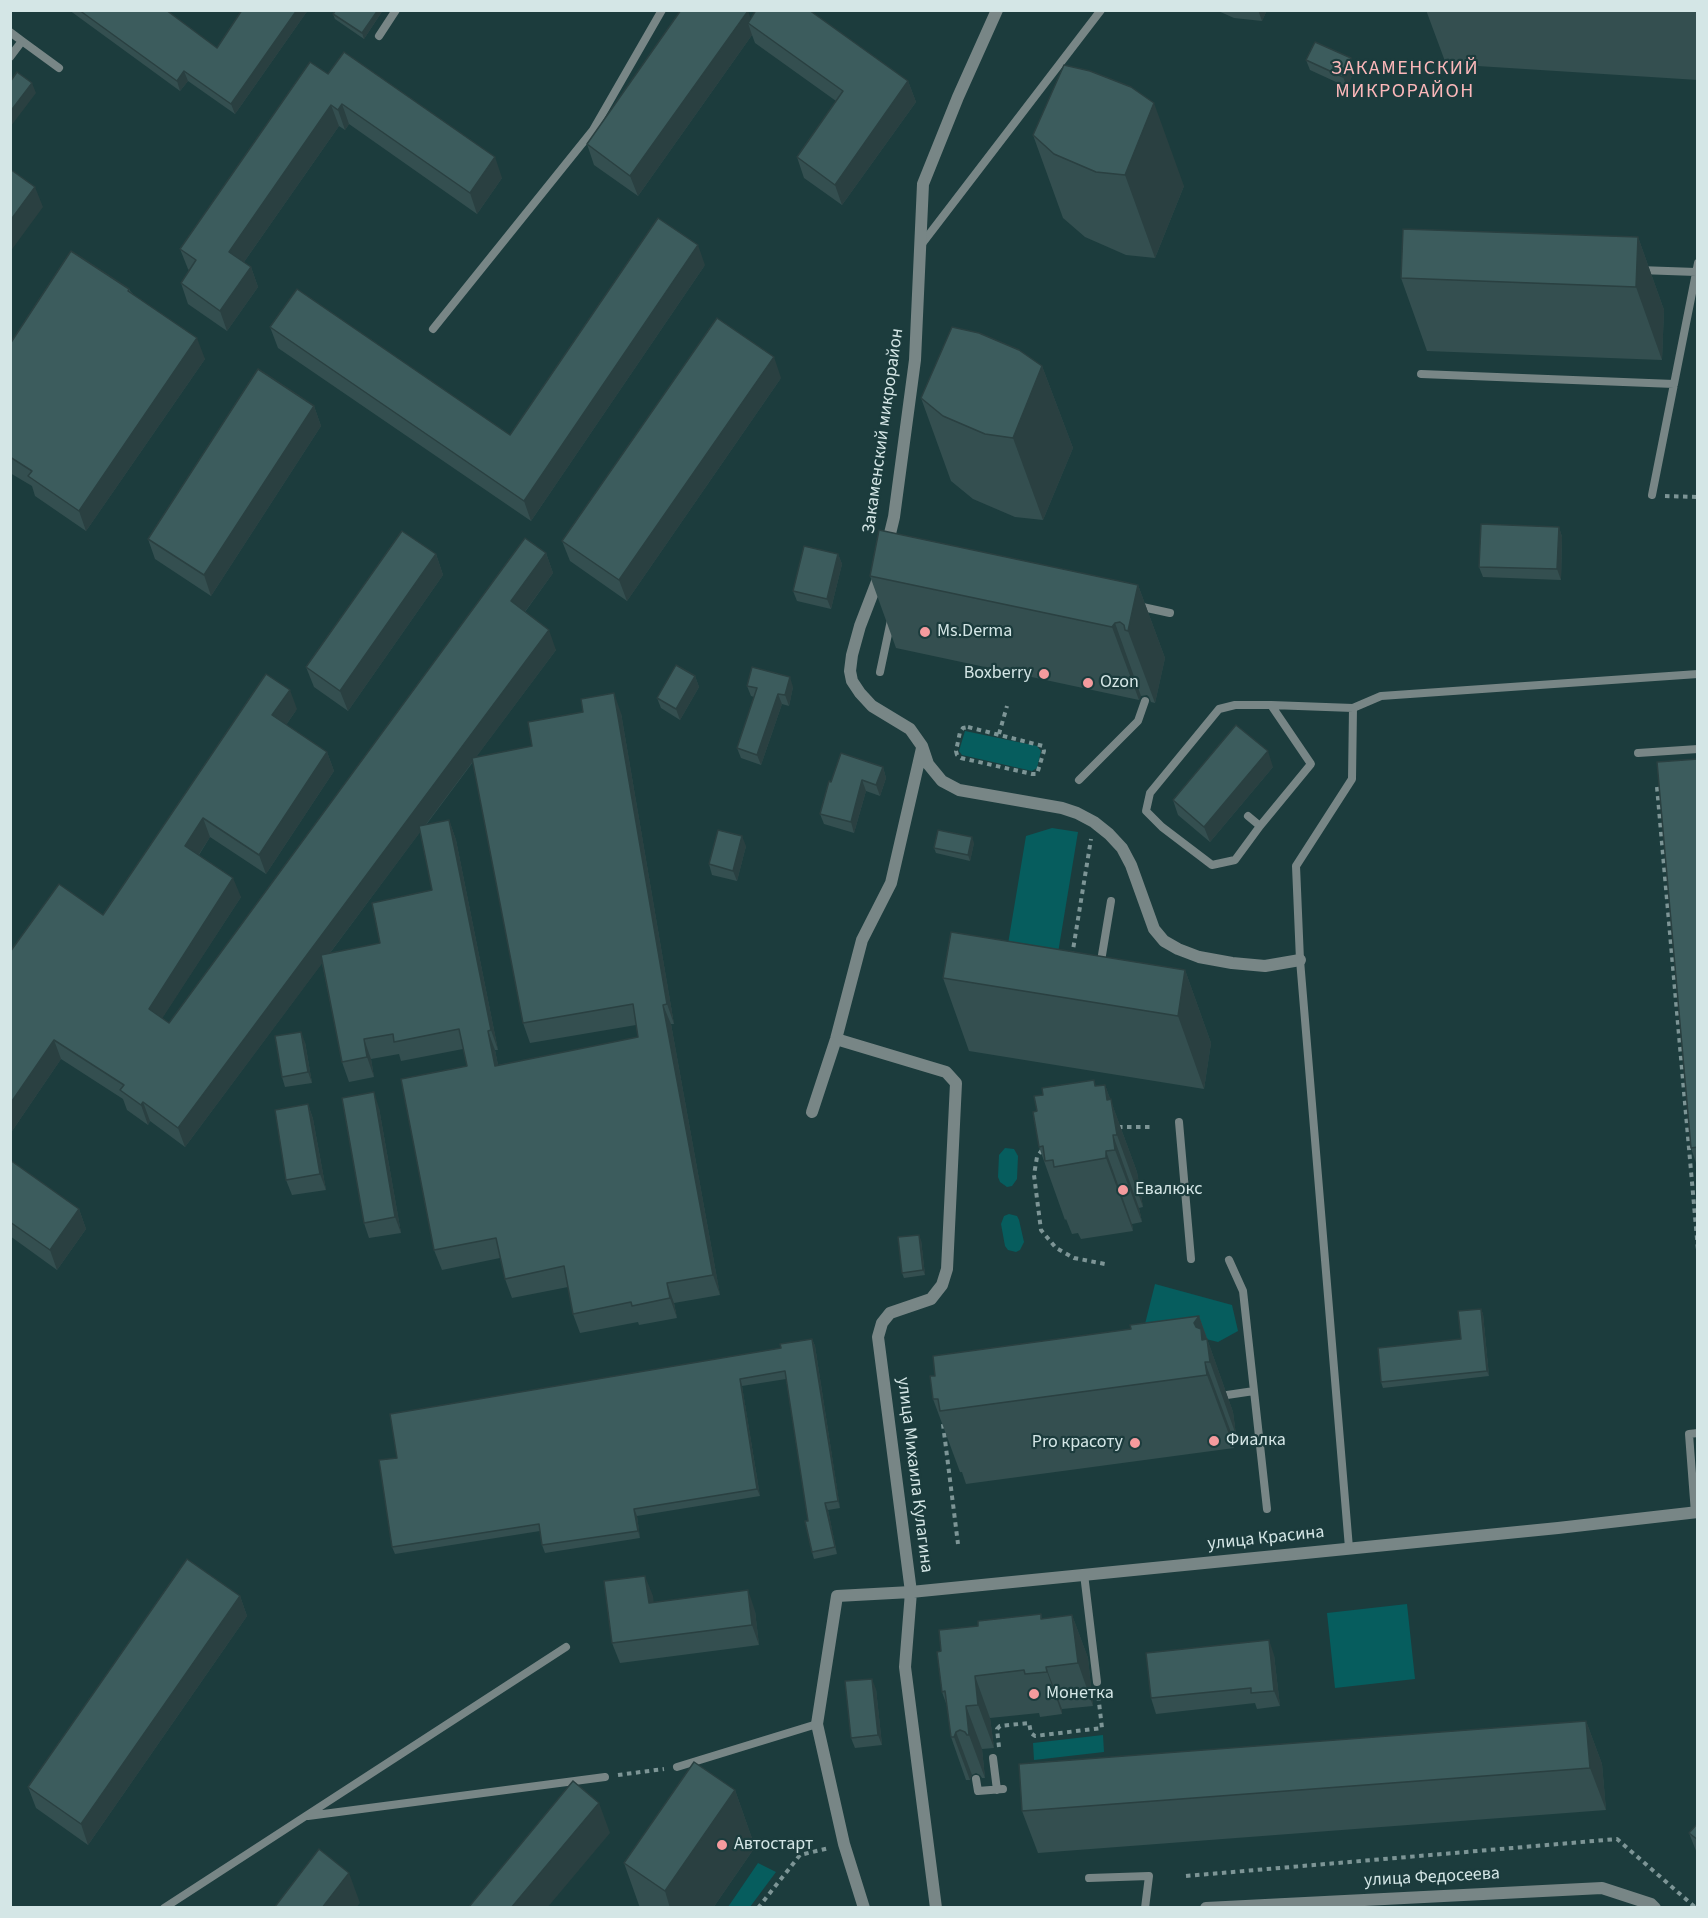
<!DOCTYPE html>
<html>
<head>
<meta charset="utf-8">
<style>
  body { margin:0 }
  #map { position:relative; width:1708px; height:1918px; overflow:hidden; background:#1c3c3d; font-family:"Source Sans 3",sans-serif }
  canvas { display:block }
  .frame { position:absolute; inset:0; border:12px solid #d4e6e6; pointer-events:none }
</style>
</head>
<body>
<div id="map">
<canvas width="1708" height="1918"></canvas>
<div class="frame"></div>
</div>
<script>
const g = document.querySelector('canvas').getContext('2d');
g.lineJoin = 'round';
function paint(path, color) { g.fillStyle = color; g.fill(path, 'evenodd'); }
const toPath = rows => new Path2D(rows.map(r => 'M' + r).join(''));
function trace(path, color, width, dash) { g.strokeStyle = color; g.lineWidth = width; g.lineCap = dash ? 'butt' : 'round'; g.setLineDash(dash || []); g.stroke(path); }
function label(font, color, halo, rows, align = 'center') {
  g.font = font + ' "Source Sans 3",sans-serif'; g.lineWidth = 4.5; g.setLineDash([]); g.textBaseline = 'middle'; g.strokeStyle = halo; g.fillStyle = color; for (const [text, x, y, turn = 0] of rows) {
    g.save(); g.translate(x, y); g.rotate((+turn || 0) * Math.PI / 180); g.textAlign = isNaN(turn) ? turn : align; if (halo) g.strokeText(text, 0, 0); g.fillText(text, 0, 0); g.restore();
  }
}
const green = toPath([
  [965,731,1037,746,1041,751,1037,768,1032,771,962,755,959,751],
  [1052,828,1078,832,1056,965,1006,956,1026,836],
  [1005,1148,1014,1149,1018,1156,1017,1179,1012,1186,1007,1187,1000,1182,998,1177,999,1155],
  [1009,1214,1017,1216,1019,1220,1024,1242,1020,1250,1016,1252,1008,1250,1005,1246,1001,1224,1004,1216],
  [1155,1284,1232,1305,1238,1331,1218,1342,1145,1324],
  [1407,1604,1415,1679,1335,1688,1327,1613],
  [1103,1735,1104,1752,1034,1760,1033,1743],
  [758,1863,776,1872,750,1907,728,1907]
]);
const path = toPath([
  [1665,496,1698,497],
  [968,727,1043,746,1044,751,1037,774,1032,774,961,758,957,755,956,751,960,732,963,728,968,727],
  [999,734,1007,706],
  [1657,787,1698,1250],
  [1072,956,1091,839],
  [1118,1127,1153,1127],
  [1042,1150,1037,1157,1034,1175,1041,1230,1056,1248,1074,1258,1105,1264],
  [943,1424,958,1544],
  [999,1747,997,1729,1000,1726,1029,1723,1031,1733,1035,1736,1102,1728,1098,1694],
  [618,1775,664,1769],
  [1186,1876,1617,1839,1696,1908],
  [758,1908,800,1855,829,1848]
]);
const service = toPath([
  [10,32,22,41,10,57],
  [379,36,396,10],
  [22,41,59,68],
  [921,245,1101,10],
  [1639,270,1696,272],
  [433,329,593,130,662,10],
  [1421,374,1674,384],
  [1652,495,1698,263],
  [1138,606,1170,613],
  [880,672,891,620],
  [1235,705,1271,705,1311,764,1260,826,1235,860,1212,865,1162,827,1146,811,1150,793,1219,709,1235,705],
  [1271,705,1353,708],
  [1638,753,1698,749],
  [1079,780,1138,721,1145,701],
  [1248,816,1260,826],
  [1100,967,1111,901],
  [1179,1122,1191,1259],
  [1229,1260,1243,1291,1267,1509],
  [1227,1395,1254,1391],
  [1695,1513,1689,1434,1698,1433],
  [1349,1548,1300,960,1296,866,1352,779,1353,708,1381,696,1698,674],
  [1084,1574,1097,1682],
  [993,1758,997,1790],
  [677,1767,817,1724],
  [976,1779,978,1791,1003,1789],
  [308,1816,605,1777],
  [1089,1878,1149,1876,1145,1908],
  [164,1908,566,1647]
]);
const minor = toPath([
  [887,546,894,517,915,360,923,184,958,97,997,10],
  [880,574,860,626,852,655,850,671,852,681,860,693,872,706,910,729,922,746,928,764,942,781,959,790,1062,808,1077,813,1094,822,1109,834,1122,848,1131,865,1154,929,1164,941,1178,949,1199,957,1232,963,1265,966,1300,960],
  [836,1039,946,1072,956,1083,947,1269,942,1285,931,1299,890,1313,882,1323,878,1337,911,1592],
  [812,1112,836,1039,862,940,891,883,922,748]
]);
const tertiary = toPath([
  [911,1592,905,1667,936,1908],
  [864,1908,844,1844,817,1724,837,1596,911,1592,1558,1528,1698,1512],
  [1206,1908,1602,1888,1651,1904,1655,1908]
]);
const wall = toPath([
  [69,10,166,10,217,48,242,10,308,10,235,114,188,81,180,91],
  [336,10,383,10,364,39,335,19,333,14],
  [1216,10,1267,10,1262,21,1234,18],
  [1426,10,1698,10,1698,80,1446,64],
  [751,19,908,81,916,102,842,205,804,178,797,157,836,101,755,43,752,35,638,196,594,165,587,144],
  [1306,60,1355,69,1347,87,1310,70],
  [328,74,502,178,477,214,349,124,345,130,339,126,244,262,251,267,258,287,227,331,188,304,181,283,189,270,188,269,180,249],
  [1033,135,1184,186,1155,258,1126,255,1085,237,1063,218],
  [1638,237,1664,310,1662,360,1427,351,1401,278],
  [705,265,531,521,278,348,270,327,510,435],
  [129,289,131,292,205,359,86,531,35,496,32,486,10,473,10,344],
  [1042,366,1073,448,1043,520,1015,517,973,499,951,481,921,398],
  [781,378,627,601,570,561,562,541],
  [314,406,321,426,211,596,155,559,148,539],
  [1559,527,1562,537,1561,580,1483,577,1479,567],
  [546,553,553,573,525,612,556,650,476,757,532,746,621,713,674,1024,671,1024,720,1295,674,1303,677,1318,639,1325,638,1322,580,1333,573,1314,568,1287,512,1298,505,1279,500,1258,442,1270,434,1250,467,1066,463,1049,401,1061,399,1054,371,1059,374,1077,349,1082,342,1062,322,963,185,1147,150,1121,148,1125,127,1110,123,1099,61,1059,10,1134,10,952,103,915,297,709,286,725,327,752,334,771,266,874,210,837,199,855,241,897,162,1018,169,1023],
  [473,762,523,1023,530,1043,636,1025,638,1037,498,1065,495,1050,498,1050,456,840,449,820,426,825],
  [420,832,432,890,380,943,330,953],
  [436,554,443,575,348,711,314,687,306,667],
  [838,554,842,564,831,609,797,601,793,591],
  [870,576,1138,585,1165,658,1155,703,1151,702,1149,697,1147,695,1141,696,1139,700,896,648],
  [695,676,699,687,680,720,661,708,657,698],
  [747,686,793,687,789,706,782,704,761,765,741,758,737,748,754,697,751,696],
  [1698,759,1698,1163,1696,1163,1691,1148],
  [883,767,886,778,880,796,866,791,854,833,824,824,820,814,831,782],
  [1273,767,1210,842,1178,815,1173,800],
  [974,843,970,861,936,853,934,848],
  [746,846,737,881,712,875,709,864],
  [1185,970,1211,1043,1204,1089,969,1051,943,978],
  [305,1042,312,1083,285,1087,282,1077],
  [1105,1085,1137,1172,1143,1207,1139,1208,1142,1222,1132,1224,1133,1231,1081,1239,1078,1233,1072,1234,1066,1219,1065,1220,1039,1147,1037,1111],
  [308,1104,313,1119,326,1190,292,1195,286,1180],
  [379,1108,401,1233,369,1238,364,1223],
  [10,1160,79,1209,86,1229,57,1270,10,1236],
  [921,1240,925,1275,904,1278,902,1273],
  [1481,1309,1483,1314,1489,1376,1383,1388,1381,1382,1461,1339],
  [1199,1316,1233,1412,1236,1435,1232,1435,1234,1448,966,1484,962,1472,960,1472,933,1399,935,1376],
  [812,1339,815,1346,840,1508,828,1510,837,1554,814,1559,812,1552,808,1521,786,1379,742,1386,760,1496,637,1516,640,1538,545,1553,542,1545,540,1531,395,1554,392,1547,397,1458],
  [240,1596,247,1616,88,1845,36,1808,28,1787],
  [653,1596,653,1602,755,1611,759,1645,620,1663,612,1643],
  [1041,1614,1042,1619,1072,1615,1088,1658,1093,1706,1062,1709,1062,1714,1040,1717,1039,1713,990,1718,994,1748,982,1749,985,1778,982,1778,980,1775,976,1773,972,1775,970,1780,966,1780,951,1737,947,1706,942,1692,941,1651,978,1626],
  [1274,1655,1280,1706,1257,1709,1255,1703,1156,1714,1151,1698],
  [876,1689,882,1745,855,1748,851,1738],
  [1586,1721,1602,1764,1606,1810,1038,1853,1022,1811],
  [735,1790,755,1847,713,1908,640,1908,624,1863],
  [1698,1823,1698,1856,1689,1833]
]);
const shadedWall = toPath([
  [297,10,308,10,235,114,231,104],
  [378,10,383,10,364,39,362,33],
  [1258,10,1267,10,1262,21],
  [748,11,754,27,748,23,752,35,638,196,630,176],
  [1351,58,1355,69,1347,87,1343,77],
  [184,71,188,81,180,91,177,81],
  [908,81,916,102,842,205,835,185],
  [32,83,36,93,11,126,10,112],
  [1154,103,1184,186,1155,258,1125,175],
  [342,104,349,124,345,130,338,110],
  [331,105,339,126,237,272,229,252],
  [495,157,502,178,477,214,470,193],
  [35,187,43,207,10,252,10,221],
  [1638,237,1664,310,1662,360,1636,287],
  [698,245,705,265,531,521,524,501],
  [251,267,258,287,227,331,220,311],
  [197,338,205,359,86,531,79,511],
  [774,357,781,378,627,601,619,580],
  [1042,366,1073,448,1043,520,1013,438],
  [314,406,321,426,211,596,204,575],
  [1559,527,1562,537,1561,580,1557,569],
  [546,553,553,573,518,621,511,601],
  [436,554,443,575,348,711,340,691],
  [838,554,842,564,831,609,827,599],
  [1138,585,1165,658,1155,703,1128,631],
  [1115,623,1141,696,1139,700,1112,627],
  [549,630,556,650,185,1147,178,1128],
  [695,676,699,687,680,720,676,709],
  [790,677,793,687,789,706,785,695],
  [290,690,297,709,279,735,272,715],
  [614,693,621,713,674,1024,667,1004],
  [778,694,782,704,761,765,757,755],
  [1268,751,1273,767,1210,842,1204,827],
  [327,752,334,771,266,874,259,855],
  [883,767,886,778,880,796,876,785],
  [862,780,866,791,854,833,851,822],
  [203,818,210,837,192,865,185,846],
  [449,820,456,840,498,1050,491,1030],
  [742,836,746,846,737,881,733,871],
  [972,837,974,843,970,861,968,855],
  [233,878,241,897,156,1028,149,1009],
  [1185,970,1211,1043,1204,1089,1178,1016],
  [663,1005,671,1024,720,1295,713,1275],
  [488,1031,495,1050,502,1085,495,1066],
  [301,1032,305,1042,312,1083,308,1072],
  [364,1039,371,1059,374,1077,367,1057],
  [54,1040,61,1059,10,1134,10,1104],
  [1105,1085,1137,1172,1143,1207,1117,1135,1107,1100],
  [374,1092,379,1108,401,1233,395,1217],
  [143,1102,150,1121,148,1125,141,1105],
  [308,1104,313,1119,326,1190,320,1174],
  [1113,1135,1139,1208,1142,1222,1115,1150],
  [1106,1151,1132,1224,1133,1231,1106,1158],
  [79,1209,86,1229,57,1270,50,1250],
  [919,1235,921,1240,925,1275,923,1270],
  [667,1283,674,1303,677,1318,670,1298],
  [1481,1309,1483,1314,1489,1376,1487,1371],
  [1199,1316,1233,1412,1236,1435,1210,1362,1194,1323],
  [812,1339,815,1346,840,1508,838,1501],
  [1205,1362,1232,1435,1234,1448,1207,1375],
  [740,1379,742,1386,760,1496,757,1489],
  [825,1503,828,1510,837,1554,835,1547],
  [634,1509,637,1516,640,1538,638,1531],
  [645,1576,653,1596,656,1623,649,1603],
  [748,1590,755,1611,759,1645,752,1625],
  [240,1596,247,1616,88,1845,81,1824],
  [1072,1615,1088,1658,1093,1706,1078,1663],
  [1269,1640,1274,1655,1280,1706,1274,1691],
  [1046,1667,1062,1709,1062,1714,1047,1672],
  [975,1676,990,1718,994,1748,978,1705],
  [872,1679,876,1689,882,1745,878,1735],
  [966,1706,982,1749,985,1778,969,1735],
  [1586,1721,1602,1764,1606,1810,1590,1768],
  [956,1732,972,1775,970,1780,954,1737],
  [735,1790,755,1847,713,1908,670,1908,665,1891],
  [599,1803,610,1833,547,1908,511,1908],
  [349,1873,360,1903,356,1908,322,1908]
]);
const building = toPath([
  [79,10,166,10,217,48,242,10,297,10,231,104,184,71,177,81,79,10],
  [336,10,378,10,362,33,333,14,336,10],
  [681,10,748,11,630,176,587,144,681,10],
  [756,10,809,10,908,81,835,185,797,157,843,91,748,23,756,10],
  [1315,42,1351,58,1343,77,1306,60,1315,42],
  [344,52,495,157,470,193,342,104,338,110,331,105,229,252,251,267,220,311,181,283,196,260,180,249,310,62,328,74,344,52],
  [1064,65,1090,71,1131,87,1154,103,1125,175,1096,172,1054,154,1033,135,1064,65],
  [17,72,32,83,10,112,10,82,17,72],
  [10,169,35,187,10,221,10,169],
  [658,218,698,245,524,501,270,327,297,289,510,435,658,218],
  [1403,229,1638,237,1636,287,1401,278,1403,229],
  [71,251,129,289,128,291,197,338,79,511,28,476,32,471,10,457,10,344,71,251],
  [717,318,774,357,619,580,562,541,717,318],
  [952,327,979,333,1019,350,1042,366,1013,438,985,434,943,416,921,398,952,327],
  [258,369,314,406,204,575,148,539,258,369],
  [1481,524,1559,527,1557,569,1479,567,1481,524],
  [879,530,1138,585,1128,631,1125,630,1124,625,1120,622,1115,623,1112,627,870,576,879,530],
  [402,531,436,554,340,691,306,667,402,531],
  [525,538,546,553,511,601,549,630,178,1128,143,1102,141,1105,120,1090,124,1085,54,1040,10,1104,10,952,59,884,103,915,266,674,290,690,272,715,327,752,259,855,203,818,185,846,233,878,149,1009,169,1023,525,538],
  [804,546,838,554,827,599,793,591,804,546],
  [676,665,695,676,676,709,657,698,676,665],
  [752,667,790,677,785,695,778,694,757,755,737,748,757,688,747,686,752,667],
  [614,693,667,1004,663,1005,713,1275,667,1283,670,1298,632,1306,631,1302,573,1314,564,1266,505,1279,496,1238,434,1250,401,1079,467,1066,459,1029,394,1042,393,1034,364,1039,367,1057,342,1062,321,955,380,943,372,903,432,890,419,826,449,820,491,1030,488,1031,495,1066,638,1037,633,1004,523,1023,472,758,532,746,528,722,583,712,581,699,614,693],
  [1236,725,1268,751,1204,827,1173,800,1236,725],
  [841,753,883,767,876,785,862,780,851,822,820,814,829,781,831,782,841,753],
  [1698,759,1698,1147,1691,1148,1657,762,1698,759],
  [718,830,742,836,733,871,709,864,718,830],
  [938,830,972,837,968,855,934,848,938,830],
  [951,932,1185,970,1178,1016,943,978,951,932],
  [301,1032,308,1072,282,1077,275,1036,301,1032],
  [1094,1080,1095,1086,1105,1085,1107,1100,1111,1099,1117,1135,1113,1135,1115,1150,1106,1151,1106,1158,1054,1167,1053,1160,1045,1161,1043,1146,1039,1147,1033,1112,1037,1111,1034,1096,1043,1095,1042,1088,1094,1080],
  [374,1092,395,1217,364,1223,342,1098,374,1092],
  [308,1104,320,1174,286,1180,275,1110,308,1104],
  [10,1160,79,1209,50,1250,10,1222,10,1160],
  [919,1235,923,1270,902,1273,898,1237,919,1235],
  [1481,1309,1487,1371,1381,1382,1378,1348,1461,1339,1458,1311,1481,1309],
  [1199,1316,1194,1323,1196,1327,1201,1329,1202,1340,1207,1339,1210,1362,1205,1362,1207,1375,940,1411,938,1399,933,1399,930,1376,935,1376,933,1356,1131,1329,1130,1325,1199,1316],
  [812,1339,838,1501,825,1503,835,1547,812,1552,805,1521,808,1521,785,1371,740,1379,757,1489,634,1509,638,1531,542,1545,539,1524,392,1547,379,1460,397,1458,390,1414,781,1348,780,1344,812,1339],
  [187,1559,240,1596,81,1824,28,1787,187,1559],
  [645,1576,649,1603,748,1590,752,1625,612,1643,604,1581,645,1576],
  [1041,1614,1041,1619,1072,1615,1078,1663,1046,1667,1047,1672,1025,1674,1024,1670,975,1676,978,1705,966,1706,969,1735,967,1735,965,1732,960,1730,956,1732,954,1737,951,1737,945,1691,942,1692,937,1652,941,1651,939,1630,978,1626,978,1621,1041,1614],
  [1269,1640,1274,1691,1251,1693,1251,1688,1151,1698,1146,1653,1269,1640],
  [872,1679,878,1735,851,1738,845,1681,872,1679],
  [1586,1721,1590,1768,1022,1811,1019,1764,1586,1721],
  [694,1762,735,1790,665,1891,624,1863,694,1762],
  [573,1781,599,1803,511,1908,468,1908,573,1781],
  [1698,1823,1698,1840,1689,1833,1698,1823],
  [319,1849,349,1873,322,1908,274,1908,319,1849]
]);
const markers = [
  [925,632,6,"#f59b9e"],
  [1044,674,6,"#f59b9e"],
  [1088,683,6,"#f59b9e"],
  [1123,1190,6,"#f59b9e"],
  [1214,1441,6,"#f59b9e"],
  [1135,1443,6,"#f59b9e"],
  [1034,1694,6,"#f59b9e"],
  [722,1845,6,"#f59b9e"]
];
const streetNames = [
  ["Закаменский микрорайон",884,431,-82],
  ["улица Михаила Кулагина",914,1475,83],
  ["улица Красина",1266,1539,-6],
  ["улица Федосеева",1432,1878,-3]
];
const poiNames = [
  ["Ms.Derma",937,632],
  ["Boxberry",1032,674,"right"],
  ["Ozon",1100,683],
  ["Евалюкс",1135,1190],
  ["Фиалка",1226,1441],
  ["Pro красоту",1123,1443,"right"],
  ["Монетка",1046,1694],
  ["Автостарт",734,1845]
];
const neighbourhoodNames = [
  ["ЗАКАМЕНСКИЙ",1405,70],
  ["МИКРОРАЙОН",1405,93]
];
paint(green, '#065d5e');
trace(path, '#7d9596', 4, [4.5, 4.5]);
trace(service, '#788686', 8);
trace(minor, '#788686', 12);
trace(tertiary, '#788686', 12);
paint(wall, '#344f50');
paint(shadedWall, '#2a4041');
paint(building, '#3c5c5d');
trace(building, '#2a4041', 1.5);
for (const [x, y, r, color] of markers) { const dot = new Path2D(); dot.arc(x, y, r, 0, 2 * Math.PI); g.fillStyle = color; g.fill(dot); trace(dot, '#1c3c3d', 2); }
label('18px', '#d4e6e6', '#1c3c3d', streetNames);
label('18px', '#d4e6e6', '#1c3c3d', poiNames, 'left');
g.letterSpacing = '1.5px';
label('20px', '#fcb8ba', '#1c3c3d', neighbourhoodNames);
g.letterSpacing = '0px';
</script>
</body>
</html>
